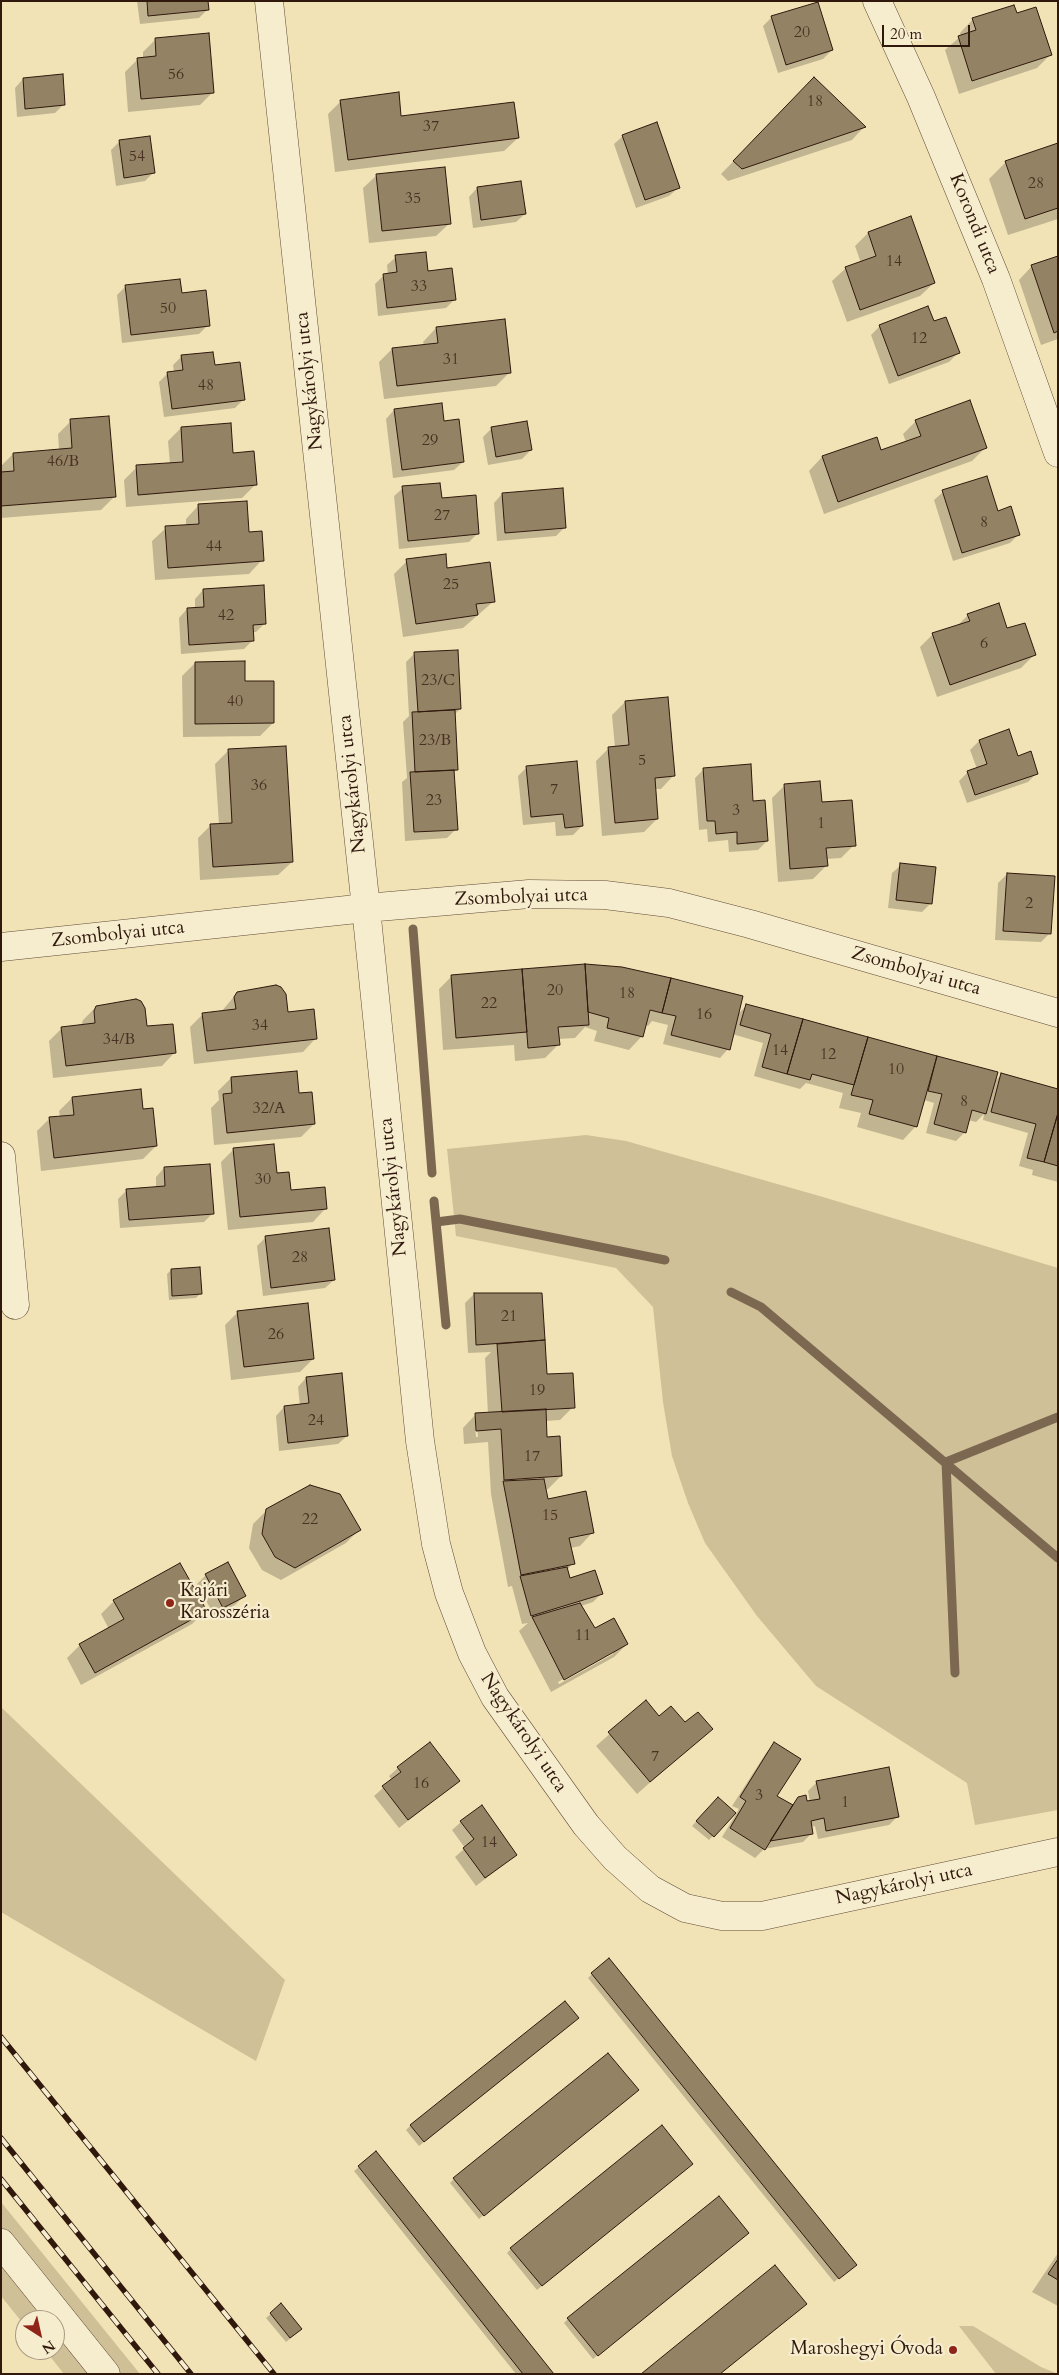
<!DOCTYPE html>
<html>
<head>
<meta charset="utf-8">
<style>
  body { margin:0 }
  #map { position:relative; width:1059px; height:2375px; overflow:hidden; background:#f1e3b5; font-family:Cardo,serif }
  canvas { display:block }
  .frame { position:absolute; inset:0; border:2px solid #30180d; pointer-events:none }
  .north { position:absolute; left:15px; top:2310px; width:50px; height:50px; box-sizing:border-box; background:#f6edcf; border:1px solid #a79881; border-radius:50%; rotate:145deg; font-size:14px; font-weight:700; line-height:20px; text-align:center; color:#30180d }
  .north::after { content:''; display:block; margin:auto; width:18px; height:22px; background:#8f2418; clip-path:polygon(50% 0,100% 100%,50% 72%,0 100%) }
  .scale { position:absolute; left:882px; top:25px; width:88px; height:22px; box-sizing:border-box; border:2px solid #30180d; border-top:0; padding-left:6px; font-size:15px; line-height:18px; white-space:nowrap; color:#30180d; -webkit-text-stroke:4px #f6edcf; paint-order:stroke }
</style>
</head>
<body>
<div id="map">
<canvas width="1059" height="2375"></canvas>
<div class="frame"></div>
<div class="north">N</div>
<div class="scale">20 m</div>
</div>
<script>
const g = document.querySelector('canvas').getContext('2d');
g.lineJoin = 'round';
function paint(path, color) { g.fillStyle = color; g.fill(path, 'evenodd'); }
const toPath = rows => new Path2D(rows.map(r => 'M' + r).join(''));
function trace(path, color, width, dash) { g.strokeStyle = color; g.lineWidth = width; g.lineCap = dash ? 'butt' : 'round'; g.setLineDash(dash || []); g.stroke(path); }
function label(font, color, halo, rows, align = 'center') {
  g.font = font + ' Cardo,serif'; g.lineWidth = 4.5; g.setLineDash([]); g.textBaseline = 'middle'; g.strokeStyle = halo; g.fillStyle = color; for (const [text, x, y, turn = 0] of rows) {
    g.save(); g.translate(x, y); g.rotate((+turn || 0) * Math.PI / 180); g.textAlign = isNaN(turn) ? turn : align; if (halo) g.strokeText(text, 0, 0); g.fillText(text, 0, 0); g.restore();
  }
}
const green = toPath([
  [586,1135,626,1141,823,1197,1058,1268,1058,1810,975,1825,967,1783,816,1686,757,1616,705,1543,688,1503,672,1456,663,1402,653,1307,616,1268,456,1236,447,1149],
  [1,1707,285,1980,256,2061,1,1912],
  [1,2202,140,2374,64,2374,45,2350,55,2350,55,2320,25,2320,25,2326,1,2296],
  [959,2326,973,2326,1041,2367,1058,2374,996,2374]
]);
const shadow = toPath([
  [137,1,207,1,208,9,199,18,140,24],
  [1016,15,1050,55,1037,68,959,94,945,50,961,36,960,33,973,19],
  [772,17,832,50,823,59,778,73,763,26],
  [156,39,213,92,200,105,128,112,125,72,138,59,143,58,143,52],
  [23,79,64,104,55,113,17,117,15,88],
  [814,79,864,127,852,140,728,181,721,174],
  [341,101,400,117,518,138,504,151,335,172,328,114],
  [623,136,678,188,669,196,636,208,614,144],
  [120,141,154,172,145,181,116,186,111,150],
  [1058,144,1058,219,1008,235,989,179,1006,162],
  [377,175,450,223,436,236,369,243,363,188],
  [477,188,525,214,516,222,473,228,469,197],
  [911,218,934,283,920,296,847,322,832,281,846,268,861,263,855,246,868,233],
  [396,257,427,272,454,300,446,308,378,316,375,284,384,275,388,275,387,265],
  [1058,257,1058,339,1041,345,1019,280,1032,266],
  [126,286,181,294,208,325,199,334,122,343,117,295],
  [933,323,958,353,949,362,889,384,871,335,880,326],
  [436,328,510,372,496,386,384,399,379,362,392,349,424,345,423,342],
  [182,356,244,399,235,408,164,417,159,382,168,373,174,372,173,365],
  [394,410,443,422,463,462,454,470,393,478,386,419],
  [71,421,114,497,101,510,1,518,1,466,13,454,59,450,58,434],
  [916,421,985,448,972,461,824,514,809,471,822,457,876,438,880,451,906,442,903,434],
  [181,428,255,485,242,498,126,507,124,480,137,467,170,464,168,441],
  [491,429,531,450,522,459,488,465,483,437],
  [403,488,441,499,478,533,469,542,399,549,394,496],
  [943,492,997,512,1019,534,1010,543,953,561,934,500],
  [502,494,565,527,556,536,497,541,494,503],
  [199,505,248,533,262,560,249,574,155,580,152,541,166,528,186,526,186,519],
  [407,561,446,570,494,601,463,628,403,637,394,574],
  [203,590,265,623,256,632,252,632,253,640,244,649,181,654,179,618,187,609,195,609,195,599],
  [968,615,1007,630,1034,655,1021,668,937,697,920,647,933,634,957,626],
  [415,653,460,709,454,715,457,769,453,773,456,829,447,838,405,841,402,782,407,778,403,722,409,716,406,662],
  [195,663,244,683,273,723,260,736,183,737,182,676],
  [625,702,674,775,661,789,654,789,657,819,644,832,602,836,596,761,609,748,615,748,612,715],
  [979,741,1017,757,1037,773,1028,782,967,803,959,781,968,772,977,769,970,750],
  [228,751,292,862,278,875,200,880,198,838,211,825,219,825,215,764],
  [527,767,582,826,573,835,556,836,555,822,523,825,518,776],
  [704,769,752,802,767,841,758,850,729,852,728,840,708,842,707,829,699,830,695,778],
  [785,785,821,804,854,845,841,858,826,859,826,866,813,879,778,882,772,798],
  [901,865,931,903,922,912,888,908,892,873],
  [1007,874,1049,934,1041,942,995,940,998,883],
  [452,976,737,1015,747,1005,996,1073,993,1083,1001,1075,1058,1090,1058,1182,1032,1175,1033,1170,1019,1166,1028,1133,983,1120,984,1114,976,1122,968,1120,964,1133,956,1141,926,1133,934,1103,924,1100,916,1126,903,1140,857,1127,861,1113,839,1108,843,1093,806,1083,800,1089,754,1076,763,1043,732,1034,728,1049,720,1058,663,1044,668,1025,652,1021,648,1026,645,1025,642,1036,629,1050,594,1041,597,1031,585,1027,575,1038,558,1039,558,1045,545,1058,515,1061,514,1045,443,1050,439,989],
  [237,993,287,1014,316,1038,303,1052,194,1064,190,1027,203,1014,221,1012],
  [96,1007,146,1028,175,1052,162,1066,53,1078,49,1041,62,1028,81,1026,83,1020],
  [231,1078,298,1095,314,1124,301,1137,214,1145,211,1108,219,1100,218,1091],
  [72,1098,142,1110,156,1146,143,1159,41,1171,37,1131,50,1118,60,1117,59,1111],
  [234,1149,275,1175,289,1192,326,1208,313,1222,228,1230,221,1162],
  [164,1168,213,1213,204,1222,120,1228,118,1199,127,1190,156,1188,156,1177],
  [266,1237,334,1280,325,1288,263,1296,257,1246],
  [171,1270,200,1294,196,1298,169,1300,167,1274],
  [474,1294,541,1294,546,1376,573,1407,560,1420,545,1421,545,1439,561,1476,548,1489,545,1489,547,1500,593,1532,580,1546,570,1548,573,1563,567,1570,569,1580,601,1594,593,1602,581,1606,595,1630,627,1644,614,1657,551,1692,519,1631,528,1623,522,1624,512,1586,508,1587,491,1494,488,1442,464,1444,463,1428,476,1414,488,1414,485,1358,491,1352,468,1353,465,1303],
  [475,1425,477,1425,478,1437,476,1437],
  [613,1651,613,1654,559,1684,558,1682],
  [238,1312,313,1359,300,1372,231,1380,225,1325],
  [306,1378,347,1436,338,1444,279,1451,276,1416,284,1407,300,1406,298,1387],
  [267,1510,359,1530,346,1543,281,1580,262,1570,249,1548,253,1524],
  [206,1575,244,1596,235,1605,214,1615,197,1584],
  [114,1601,205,1611,192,1624,81,1685,67,1658,80,1645,109,1629,101,1614],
  [646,1702,659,1718,711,1729,637,1794,596,1746],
  [774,1744,776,1796,791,1806,799,1798,806,1803,810,1802,808,1791,817,1782,898,1816,889,1825,818,1839,815,1826,811,1827,812,1833,803,1842,764,1849,755,1858,722,1837,739,1809,732,1806,766,1753],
  [398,1768,458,1781,399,1828,374,1796,392,1780,389,1776],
  [718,1798,734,1813,709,1840,692,1826],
  [461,1822,516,1855,476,1886,455,1857,465,1848,452,1830],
  [592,1974,851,2269,834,2282,588,1978],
  [565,2002,574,2022,419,2146,406,2130,410,2126],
  [633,2094,479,2219,450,2183,454,2179],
  [376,2153,552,2374,516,2374,354,2171],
  [687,2168,537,2290,507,2253,511,2249],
  [744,2237,593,2359,564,2323,568,2319],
  [1058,2253,1058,2306,1032,2292],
  [281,2305,297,2333,286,2342,266,2318]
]);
const stream = toPath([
  [413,929,432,1173],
  [434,1201,446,1325],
  [436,1222,460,1219,665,1260],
  [731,1292,761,1307,1058,1558],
  [946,1462,955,1673],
  [946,1462,1058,1417]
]);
const building = toPath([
  [147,1,208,1,209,10,148,16,147,1],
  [818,2,833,50,786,65,771,16,818,2],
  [1014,5,1017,13,1036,7,1052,55,972,81,958,36,976,30,972,18,1014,5],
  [209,33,214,93,141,99,137,58,156,56,155,38,209,33],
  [63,74,65,105,25,109,23,78,63,74],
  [814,77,866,127,742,169,733,161,814,77],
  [399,92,401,116,514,102,519,138,348,160,340,100,399,92],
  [657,122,680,188,645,200,622,135,657,122],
  [150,136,155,173,124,178,119,140,150,136],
  [1058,143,1058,208,1025,219,1005,161,1058,143],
  [445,167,451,224,382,231,376,174,445,167],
  [521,181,526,214,481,220,477,187,521,181],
  [911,216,935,283,860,310,845,267,876,256,868,232,911,216],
  [426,252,428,271,452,268,456,300,387,308,383,274,397,272,395,255,426,252],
  [1058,256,1058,331,1054,333,1031,265,1058,256],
  [180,279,182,293,206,290,210,326,131,335,125,285,180,279],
  [928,306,934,321,946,317,960,353,898,376,879,325,928,306],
  [505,319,511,373,397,386,392,348,438,343,436,327,505,319],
  [213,352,215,365,240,362,245,400,172,409,167,372,183,370,181,355,213,352],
  [970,400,987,448,838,502,822,456,877,437,881,450,921,436,915,420,970,400],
  [442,403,444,421,459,419,464,462,402,470,394,409,442,403],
  [109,416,116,497,1,506,1,472,14,471,13,453,72,448,70,419,109,416],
  [527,421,532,450,496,457,491,427,527,421],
  [231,423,233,453,254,451,257,485,138,495,136,465,183,462,181,427,231,423],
  [987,476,998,511,1011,506,1020,535,962,553,942,490,987,476],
  [440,483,442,498,476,495,479,534,408,541,402,486,440,483],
  [563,488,566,528,505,533,502,493,563,488],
  [247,501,249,532,262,531,264,561,168,568,165,526,199,524,198,504,247,501],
  [446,554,447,568,490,562,495,602,476,604,478,615,416,624,406,559,446,554],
  [264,585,266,624,253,625,254,641,189,645,187,608,204,607,203,589,264,585],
  [999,603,1007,628,1025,623,1036,655,950,685,932,633,970,621,967,614,999,603],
  [458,650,461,709,418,712,414,652,458,650],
  [245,661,245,681,274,681,274,723,195,724,195,662,245,661],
  [668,697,675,776,655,778,658,819,615,823,608,747,629,745,625,701,668,697],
  [455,710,458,770,415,772,412,712,455,710],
  [1009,729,1018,756,1031,751,1038,774,975,795,967,771,987,764,979,740,1009,729],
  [286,746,293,862,213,867,210,824,232,823,228,749,286,746],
  [577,761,583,826,565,828,563,814,531,817,526,766,577,761],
  [751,764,753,801,765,800,768,841,737,844,737,832,716,834,715,821,707,821,703,768,751,764],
  [454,770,458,830,414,832,410,772,454,770],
  [820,781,822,802,852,800,856,846,826,848,828,866,790,869,784,784,820,781],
  [900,863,936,867,932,904,896,900,900,863],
  [1007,873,1055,876,1051,934,1003,931,1007,873],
  [585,964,622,967,671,978,662,1013,650,1010,643,1037,607,1028,609,1018,588,1012,585,964],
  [585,964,589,1025,558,1027,560,1045,528,1048,522,969,585,964],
  [522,969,527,1032,456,1038,451,975,522,969],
  [671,978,743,996,730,1050,671,1035,676,1016,662,1013,671,978],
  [276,985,281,987,286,994,288,1012,314,1009,317,1039,207,1051,202,1013,236,1009,234,997,237,992,276,985],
  [136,999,141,1001,145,1008,147,1026,173,1024,176,1053,66,1066,61,1027,95,1023,94,1011,96,1006,136,999],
  [746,1004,803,1019,787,1074,762,1067,771,1034,740,1025,746,1004],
  [803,1019,868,1037,854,1085,812,1074,810,1080,787,1074,803,1019],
  [868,1037,937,1056,917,1127,869,1114,873,1100,851,1095,868,1037],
  [937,1056,998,1072,986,1114,972,1110,966,1133,934,1124,942,1094,928,1091,937,1056],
  [297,1071,299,1093,312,1092,315,1124,227,1133,223,1094,232,1093,231,1077,297,1071],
  [1001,1073,1058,1089,1058,1113,1044,1162,1027,1158,1036,1124,991,1112,1001,1073],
  [141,1089,143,1109,153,1108,157,1146,54,1158,49,1117,74,1115,72,1097,141,1089],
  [1058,1113,1058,1166,1044,1162,1058,1113],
  [274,1144,277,1173,289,1172,291,1190,325,1187,327,1209,240,1217,233,1148,274,1144],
  [210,1164,214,1214,129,1220,126,1189,165,1186,164,1167,210,1164],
  [329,1228,335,1280,271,1288,265,1236,329,1228],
  [200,1267,202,1294,172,1296,171,1269,200,1267],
  [474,1293,542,1293,545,1340,476,1345,474,1293],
  [308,1303,314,1359,244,1367,237,1311,308,1303],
  [545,1340,547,1374,573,1373,575,1408,502,1412,497,1344,545,1340],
  [342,1373,348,1436,288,1443,284,1406,309,1403,306,1377,342,1373],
  [546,1409,547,1437,560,1436,562,1476,504,1480,501,1429,476,1431,475,1413,546,1409],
  [544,1479,548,1499,586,1491,594,1533,569,1538,575,1564,521,1575,503,1481,544,1479],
  [310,1485,340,1494,361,1530,295,1568,275,1557,262,1534,266,1509,310,1485],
  [228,1562,246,1596,223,1608,205,1574,228,1562],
  [180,1563,207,1611,95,1673,79,1644,124,1619,113,1600,180,1563],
  [567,1567,570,1578,595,1570,603,1594,531,1616,520,1576,567,1567],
  [580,1603,595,1628,614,1618,628,1644,564,1680,532,1617,580,1603],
  [646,1700,659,1716,671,1706,685,1722,698,1712,713,1729,650,1782,608,1732,646,1700],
  [430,1742,460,1781,408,1820,382,1786,401,1772,397,1767,430,1742],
  [774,1742,801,1759,777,1796,793,1805,765,1850,730,1828,746,1801,740,1797,774,1742],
  [889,1767,899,1817,826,1831,824,1818,811,1821,813,1834,770,1841,798,1797,806,1795,807,1801,820,1799,816,1781,889,1767],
  [718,1797,736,1813,714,1837,696,1821,718,1797],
  [482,1805,517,1855,485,1878,463,1848,474,1839,460,1821,482,1805],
  [609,1958,857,2265,839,2279,591,1973,609,1958],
  [565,2001,579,2018,424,2142,410,2125,565,2001],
  [608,2053,639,2090,484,2216,453,2178,608,2053],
  [662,2125,693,2164,542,2286,510,2248,662,2125],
  [376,2151,554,2374,523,2374,358,2166,376,2151],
  [719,2196,749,2233,598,2356,567,2318,719,2196],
  [1058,2259,1058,2280,1048,2274,1058,2259],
  [775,2265,807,2304,720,2374,641,2374,775,2265],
  [281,2303,302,2329,290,2338,270,2313,281,2303]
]);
const minor = toPath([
  [269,1,366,908,420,1441,436,1544,449,1593,472,1653,495,1697,586,1825,615,1858,650,1889,685,1908,722,1916,762,1916,1058,1852],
  [877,1,921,97,996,279,1058,453],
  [1,947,366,908,529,894,605,895,669,903,750,924,1058,1013],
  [1,1156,15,1305],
  [1,2243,106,2374]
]);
const rail = toPath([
  [1,2037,274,2374],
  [1,2138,191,2374],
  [1,2179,158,2374]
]);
const markers = [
  [170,1603,5,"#8f2418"],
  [953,2350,5,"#8f2418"]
];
const numberNames = [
  ["20",802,33],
  ["56",176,75],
  ["18",815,102],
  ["37",431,127],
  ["54",137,157],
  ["28",1036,184],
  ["35",413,199],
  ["14",894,262],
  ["33",419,287],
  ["50",168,309],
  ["12",919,339],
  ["31",451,360],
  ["48",206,386],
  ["29",430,441],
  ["46/B",63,462],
  ["27",442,516],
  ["8",984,523],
  ["44",214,547],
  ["25",451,585],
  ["42",226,616],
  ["6",984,644],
  ["23/C",438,681],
  ["40",235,702],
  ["23/B",435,741],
  ["5",642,761],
  ["36",259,786],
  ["7",554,790],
  ["23",434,801],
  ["3",736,811],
  ["1",821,824],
  ["2",1029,904],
  ["20",555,991],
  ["18",627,994],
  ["22",489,1004],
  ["16",704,1015],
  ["34",260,1026],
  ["34/B",119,1040],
  ["14",780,1051],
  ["12",828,1055],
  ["10",896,1070],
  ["8",964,1102],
  ["32/A",269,1109],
  ["30",263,1180],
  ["28",300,1258],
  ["21",509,1317],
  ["26",276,1335],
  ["19",537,1391],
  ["24",316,1421],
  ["17",532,1457],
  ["15",550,1516],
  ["22",310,1520],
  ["11",583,1636],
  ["7",655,1757],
  ["16",421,1784],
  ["3",759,1796],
  ["1",845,1803],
  ["14",489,1843]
];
const streetNames = [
  ["Korondi utca",974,224,68],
  ["Nagykárolyi utca",310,381,-96],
  ["Nagykárolyi utca",353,784,-96],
  ["Zsombolyai utca",521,898,-2],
  ["Zsombolyai utca",118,935,-6],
  ["Zsombolyai utca",916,972,16],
  ["Nagykárolyi utca",394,1187,-96],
  ["Nagykárolyi utca",523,1733,56],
  ["Nagykárolyi utca",904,1885,-12]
];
const poiNames = [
  ["Kajári",180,1592],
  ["Karosszéria",180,1614],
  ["Maroshegyi Óvoda",943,2350,"right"]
];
paint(green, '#d0c098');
paint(shadow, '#0003');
trace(stream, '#7c6850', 9);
paint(building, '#948264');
trace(building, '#30180d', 1);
trace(minor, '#604b37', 29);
trace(minor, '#f6edcf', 28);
trace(rail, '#30180d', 5.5);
trace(rail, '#f6edcf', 4, [11]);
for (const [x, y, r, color] of markers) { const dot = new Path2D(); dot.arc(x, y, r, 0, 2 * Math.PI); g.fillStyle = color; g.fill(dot); trace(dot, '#f6edcf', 2); }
label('16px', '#493223', null, numberNames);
label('19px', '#30180d', '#f6edcf', streetNames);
label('19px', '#30180d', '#f6edcf', poiNames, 'left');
</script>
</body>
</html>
